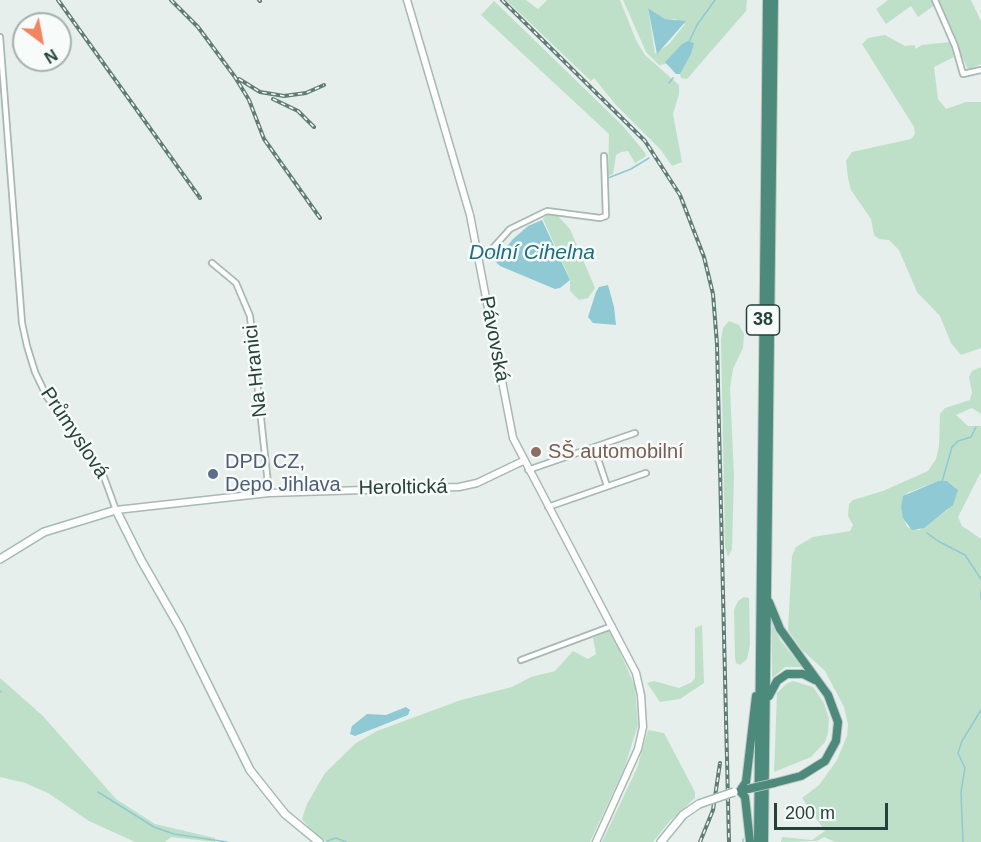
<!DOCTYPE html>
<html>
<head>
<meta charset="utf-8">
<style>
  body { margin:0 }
  #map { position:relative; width:981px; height:842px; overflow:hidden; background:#e6efeb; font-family:Arial,sans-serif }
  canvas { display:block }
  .north { position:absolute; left:12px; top:12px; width:60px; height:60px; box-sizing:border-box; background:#f7fbf9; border:2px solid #a3b1ad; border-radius:50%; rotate:148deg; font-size:16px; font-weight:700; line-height:24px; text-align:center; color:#24423a }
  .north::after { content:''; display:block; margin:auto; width:21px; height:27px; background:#f4845f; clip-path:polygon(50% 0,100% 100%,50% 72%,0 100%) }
  .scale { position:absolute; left:774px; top:803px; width:114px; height:27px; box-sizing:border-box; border:3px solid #24423a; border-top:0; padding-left:8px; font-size:18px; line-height:21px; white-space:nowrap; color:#24423a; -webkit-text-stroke:4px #f7fbf9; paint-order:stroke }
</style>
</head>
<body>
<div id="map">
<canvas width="981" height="842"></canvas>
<div class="north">N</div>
<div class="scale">200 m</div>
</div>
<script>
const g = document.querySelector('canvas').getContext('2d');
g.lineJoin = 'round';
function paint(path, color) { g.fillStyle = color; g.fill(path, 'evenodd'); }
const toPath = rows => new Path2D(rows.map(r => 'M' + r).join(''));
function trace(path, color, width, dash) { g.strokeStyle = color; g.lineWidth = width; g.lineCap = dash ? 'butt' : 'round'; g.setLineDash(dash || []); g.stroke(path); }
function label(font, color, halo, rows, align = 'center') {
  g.font = font + ' Arial,sans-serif'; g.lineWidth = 5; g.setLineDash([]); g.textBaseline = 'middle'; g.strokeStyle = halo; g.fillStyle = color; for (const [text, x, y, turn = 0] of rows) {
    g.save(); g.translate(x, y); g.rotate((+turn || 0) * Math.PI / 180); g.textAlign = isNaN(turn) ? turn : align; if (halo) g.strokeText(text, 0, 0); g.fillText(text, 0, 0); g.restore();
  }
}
const green = toPath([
  [506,0,526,0,538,9,547,0,620,0,636,40,645,55,679,85,679,94,673,114,682,162,672,166,661,150,616,105,594,78,591,81],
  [623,0,747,0,746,11,687,79,681,78,680,74,693,46,680,47,666,61,667,64,659,65,646,52],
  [648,8,665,19,675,19,685,24,669,44,655,54],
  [888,0,933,0,935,5,918,17,911,6,886,24,876,9],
  [938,0,971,0,981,21,981,64,968,70],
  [494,1,623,126,646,154,645,157,635,163,628,151,621,152,616,155,613,174,608,176,609,134,481,15],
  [885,35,905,46,915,45,915,49,922,45,950,42,954,57,934,67,938,99,946,109,966,102,981,102,981,348,961,355,951,343,940,316,917,292,899,250,889,240,879,239,874,235,871,219,851,190,848,178,846,161,852,152,911,139,915,134,914,127,862,44,868,38],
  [556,214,570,229,592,281,595,288,588,298,579,300,570,291,570,279,543,219,547,215],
  [729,321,739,325,744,334,743,348,733,369,730,388,734,476,732,549,728,557,725,547,721,339,723,328],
  [981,367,981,414,972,408,956,415,968,426,981,426,981,472,958,517,962,526,981,539,981,842,835,842,824,837,817,841,781,842,782,837,812,840,825,831,802,798,819,785,837,760,847,736,848,725,844,707,825,671,802,650,788,630,792,556,796,547,813,537,850,531,853,525,848,516,849,504,853,500,883,491,928,471,936,459,939,446,940,414,945,408,970,400,972,392,969,377,972,371],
  [938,481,947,481,956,488,948,510,919,530,907,527,901,507,907,493],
  [744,597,749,598,750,645,747,659,740,665,736,663,735,658,734,610,738,601],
  [772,624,780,640,802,667,785,667,772,678],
  [702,625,704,683,680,699,660,702,647,683,654,681,679,688,692,682,695,678,695,628],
  [607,631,611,632,635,686,638,725,624,769,590,842,326,842,312,832,302,819,307,804,325,773,356,743,377,731,461,700,512,687,531,677,555,671,573,651,588,659,596,654,593,638],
  [0,678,43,716,116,799,155,824,215,838,215,842,171,837,165,842,135,842,89,821,48,793,25,783,0,777],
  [793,681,813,687,824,703,829,719,828,733,825,742,811,757,774,772,777,693,786,684],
  [648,730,664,733,695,792,695,798,670,821,653,842,602,842,637,768]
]);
const water = toPath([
  [648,8,665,19,686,21,657,54],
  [688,41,694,43,691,54,680,74,676,74,665,62,682,44],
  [542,220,570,280,560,288,555,289,500,266,495,261,513,239,528,226],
  [608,285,614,307,616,325,593,323,588,317,596,292,599,287],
  [938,481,947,481,958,490,953,505,924,528,912,530,903,518,901,507,903,496],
  [406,707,410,710,408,715,355,736,350,734,352,726,367,714,386,715]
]);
const stream = toPath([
  [688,44,697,25,715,0],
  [669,83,673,78],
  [608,178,631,169,649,158],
  [942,482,952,447,958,441,971,437,976,427],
  [927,533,938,541,965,555,981,579],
  [981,591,981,598],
  [0,691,1,692],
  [98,792,154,827,174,834,227,842],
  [743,839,743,842],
  [327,841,336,838,346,842],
  [963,842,961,792,965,768,958,753,962,741,981,710]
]);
const minor = toPath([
  [935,0,955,46,963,74,981,70],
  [0,37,22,323,27,346,35,372,47,397,104,477,116,510],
  [479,256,492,249,510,229,547,211,600,218,606,216,604,156],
  [212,263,236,283,250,316,269,493],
  [594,447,607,486],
  [528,470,635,433],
  [548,507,646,473],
  [521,660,612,626]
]);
const tertiary = toPath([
  [407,0,470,215,513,438,636,673,641,695,643,727,638,749,596,842],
  [116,510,269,493,459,487,477,483,523,461]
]);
const secondary = toPath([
  [0,559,44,532,116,510,141,560,180,628,250,770,285,814,319,842],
  [661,842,683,815,699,804]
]);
const trunk = toPath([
  [769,602,780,629,828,695,838,722,836,741,825,761,801,776,774,783],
  [769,696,777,681,787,674,803,674,815,680],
  [740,791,746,782,756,696],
  [740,791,745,797,750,842],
  [758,842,767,0],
  [764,842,774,0]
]);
const rail = toPath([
  [58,0,200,198],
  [171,0,198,27,235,77,249,100,264,139,320,218],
  [259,0,260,1],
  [502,0,645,141,680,195,704,257,713,294,717,344,729,842],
  [239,79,260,92,284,96,306,93,324,85],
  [273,99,298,111,314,127],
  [700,842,713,810,720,763]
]);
const secondaryBridge = toPath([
  [699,804,734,792]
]);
const trunkBridge = toPath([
  [748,789,774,783]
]);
const markers = [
  [536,452,6,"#8d6e63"],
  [213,474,6,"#5c6f8a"]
];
const shields = [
  [763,320,33]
];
const shieldNames = [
  ["38",763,320]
];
const streetNames = [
  ["Pávovská",494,339,79],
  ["Na Hranici",256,371,-96],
  ["Průmyslová",74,433,56],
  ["Heroltická",403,488,-1]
];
const educationNames = [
  ["SŠ automobilní",548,452]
];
const serviceNames = [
  ["DPD CZ,",225,462],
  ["Depo Jihlava",225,485]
];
const waterNames = [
  ["Dolní Cihelna",532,253]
];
paint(green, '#bfe0c8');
paint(water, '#8ec9d4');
trace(stream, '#8ec9d4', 1.5);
trace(minor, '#a8b8b2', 8);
trace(tertiary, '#a8b8b2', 9);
trace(secondary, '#a4bbb3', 10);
trace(trunk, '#c2cac8', 10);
trace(minor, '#fff', 4.5);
trace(tertiary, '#fff', 6);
trace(secondary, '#fff', 7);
trace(trunk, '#4c8a7c', 8);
trace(rail, '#5f7d75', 4);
trace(rail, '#f7fbf9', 1.5, [4.5]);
trace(secondaryBridge, '#a4bbb3', 10, []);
trace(trunkBridge, '#c2cac8', 10, []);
trace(secondaryBridge, '#fff', 7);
trace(trunkBridge, '#4c8a7c', 8);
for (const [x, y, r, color] of markers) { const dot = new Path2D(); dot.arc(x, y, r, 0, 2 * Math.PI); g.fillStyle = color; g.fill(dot); trace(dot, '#f7fbf9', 2); }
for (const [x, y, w] of shields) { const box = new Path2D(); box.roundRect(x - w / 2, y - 15, w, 30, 4.5); g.fillStyle = '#f7fbf9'; g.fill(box); trace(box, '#24423a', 1.5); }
label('bold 18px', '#24423a', null, shieldNames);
label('20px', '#24423a', '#f7fbf9', streetNames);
label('20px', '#785e54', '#f7fbf9', educationNames, 'left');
label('20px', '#4e5e75', '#f7fbf9', serviceNames, 'left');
label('italic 21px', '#1c6f80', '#f7fbf9', waterNames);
</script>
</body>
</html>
